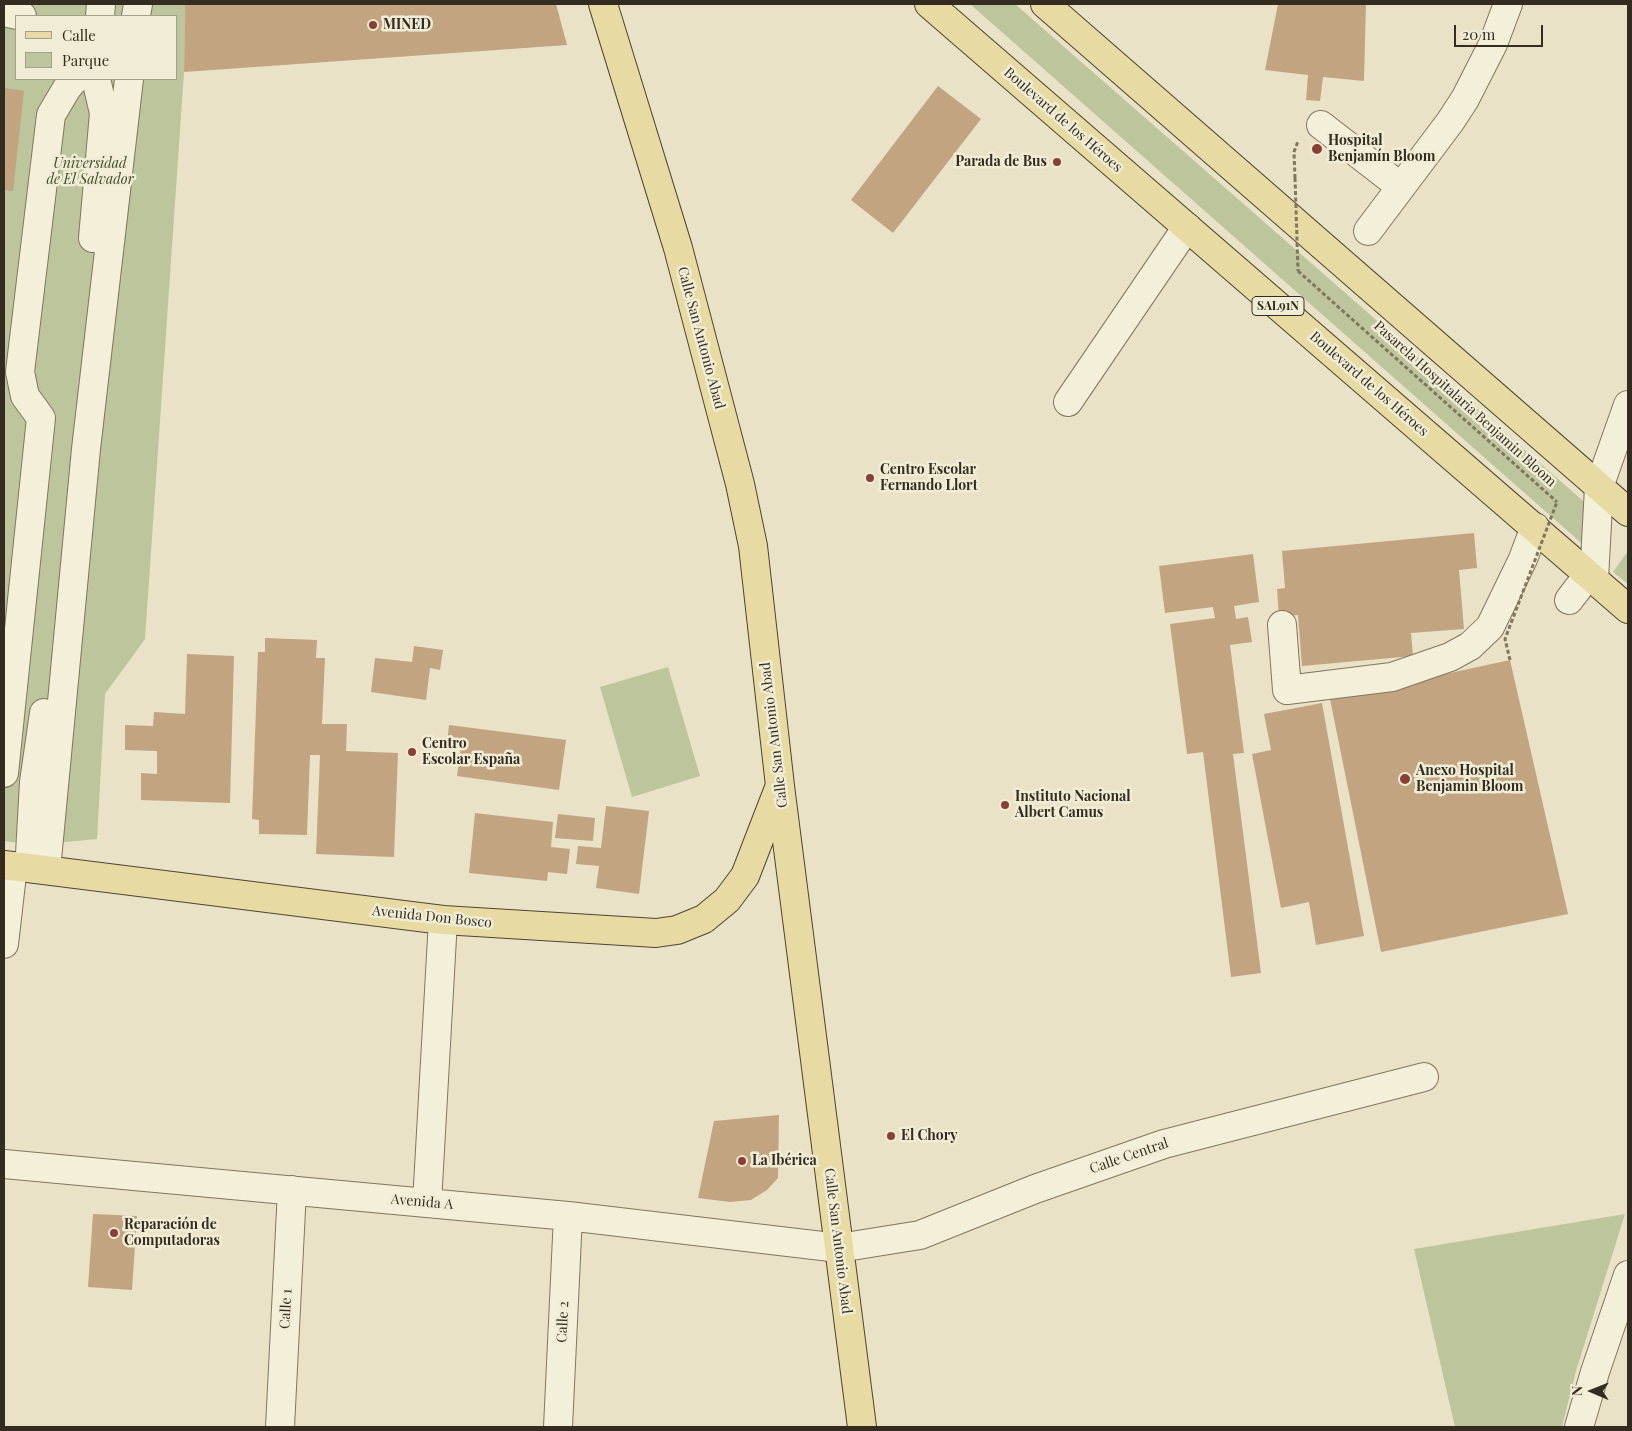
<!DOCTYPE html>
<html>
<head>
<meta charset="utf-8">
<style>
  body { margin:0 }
  #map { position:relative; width:1632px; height:1431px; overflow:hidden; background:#e9e2c7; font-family:"Playfair Display",serif }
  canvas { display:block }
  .frame { position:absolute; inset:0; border:5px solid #342c20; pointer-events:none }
  .legend { position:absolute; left:15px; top:15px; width:162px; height:65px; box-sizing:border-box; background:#f1ecd5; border:1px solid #a59f8d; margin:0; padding:6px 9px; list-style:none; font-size:15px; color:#342c20 }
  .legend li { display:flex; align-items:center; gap:10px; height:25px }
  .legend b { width:25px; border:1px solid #a59f8d }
  .north { position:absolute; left:1567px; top:1366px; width:50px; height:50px; -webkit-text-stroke:4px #f1ecd5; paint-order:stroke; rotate:271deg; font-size:14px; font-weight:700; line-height:20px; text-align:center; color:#342c20 }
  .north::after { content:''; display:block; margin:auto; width:18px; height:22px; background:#342c20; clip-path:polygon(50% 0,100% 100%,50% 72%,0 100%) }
  .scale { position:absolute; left:1454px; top:25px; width:89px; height:22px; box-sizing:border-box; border:2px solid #342c20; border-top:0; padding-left:6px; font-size:15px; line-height:18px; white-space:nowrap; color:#342c20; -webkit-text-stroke:4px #f1ecd5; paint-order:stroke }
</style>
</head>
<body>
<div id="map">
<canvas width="1632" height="1431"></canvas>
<div class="frame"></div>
<ul class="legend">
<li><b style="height:6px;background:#e7daa3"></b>Calle</li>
<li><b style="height:14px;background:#bcc59c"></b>Parque</li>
</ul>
<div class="north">N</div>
<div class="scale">20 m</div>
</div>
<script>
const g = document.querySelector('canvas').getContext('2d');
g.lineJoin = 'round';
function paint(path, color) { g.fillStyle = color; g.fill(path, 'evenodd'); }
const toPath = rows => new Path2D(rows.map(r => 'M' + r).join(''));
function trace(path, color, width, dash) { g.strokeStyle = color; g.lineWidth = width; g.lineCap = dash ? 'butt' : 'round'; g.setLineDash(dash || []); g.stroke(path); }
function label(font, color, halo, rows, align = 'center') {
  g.font = font + ' "Playfair Display",serif'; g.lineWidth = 5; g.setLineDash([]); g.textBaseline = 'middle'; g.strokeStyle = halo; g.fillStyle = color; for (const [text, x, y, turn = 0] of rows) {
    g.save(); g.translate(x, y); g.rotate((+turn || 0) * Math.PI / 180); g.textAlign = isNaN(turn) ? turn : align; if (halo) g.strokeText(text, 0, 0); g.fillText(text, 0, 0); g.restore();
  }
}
const green = toPath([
  [4,4,185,4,184,72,145,639,105,694,97,839,35,845,4,841],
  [16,16,176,16,176,79,16,79],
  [970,4,1015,4,1590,507,1587,548],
  [1628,551,1628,584,1613,572],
  [668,667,700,776,632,797,600,687],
  [1625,1214,1576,1371,1562,1427,1455,1427,1414,1249]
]);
const building = toPath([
  [185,4,556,4,567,45,184,72],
  [1278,4,1366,4,1364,81,1323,77,1320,101,1306,100,1308,75,1265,70],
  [938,86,981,119,893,233,851,200],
  [4,88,24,91,13,191,4,190],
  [1474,533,1477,568,1459,570,1464,629,1411,633,1413,656,1302,666,1298,615,1279,617,1277,589,1285,588,1282,551],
  [1253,554,1259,602,1234,606,1236,619,1248,617,1252,642,1230,645,1244,753,1233,754,1261,973,1231,977,1203,752,1187,754,1170,624,1215,618,1213,607,1165,613,1159,566],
  [265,638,317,640,316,658,325,658,322,724,347,724,346,751,398,753,394,857,316,854,320,755,310,755,307,835,259,834,259,820,252,819,258,652,265,652],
  [414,646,443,650,440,670,430,668,426,700,371,692,375,658,412,662],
  [187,654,234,656,230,803,141,800,141,773,157,774,157,751,125,750,125,725,153,726,154,712,185,714],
  [1510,660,1568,914,1381,952,1330,699],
  [1322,703,1364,936,1316,945,1309,902,1281,908,1252,754,1271,750,1264,714],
  [449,725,566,740,559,790,457,776,461,746,447,743],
  [606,806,649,811,639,894,596,888,599,866,576,864,578,846,601,848],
  [475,813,553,822,551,847,570,849,567,874,548,872,547,881,469,873],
  [558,814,595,818,593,841,555,838],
  [779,1115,778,1178,767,1190,751,1200,730,1202,698,1198,714,1121],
  [93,1214,137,1216,132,1290,88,1287]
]);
const path = toPath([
  [1295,178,1294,152,1298,141],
  [1298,271,1557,502]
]);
const minor = toPath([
  [4,12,22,16],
  [100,16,101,4],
  [136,16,138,4],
  [1321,125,1401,187],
  [1368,231,1450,122,1465,99,1493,44,1508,4],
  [93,238,104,113,96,79],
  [1068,402,1187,227],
  [1594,579,1599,487,1628,405],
  [1569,600,1589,574],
  [1282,625,1287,690,1392,677,1450,657,1470,646,1490,627,1523,559,1535,527],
  [4,773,41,418,25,396,20,372,51,115,67,88,75,79],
  [30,854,34,782,44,713],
  [46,870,86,449,129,79],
  [4,944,13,866],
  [4,1164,568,1216,839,1248,920,1235,1035,1189,1164,1144,1424,1077],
  [427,1203,443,920],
  [280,1427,292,1190],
  [558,1427,568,1216],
  [1579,1427,1595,1372,1628,1275]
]);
const major = toPath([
  [603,4,678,248,740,484,753,546,780,786,862,1427],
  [929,4,1628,609],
  [1045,4,1628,512],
  [4,865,443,920,656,933,677,930,704,919,727,900,745,876,779,788]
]);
const pathBridge = toPath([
  [1295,178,1298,271],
  [1510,660,1505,639,1557,502]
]);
const markers = [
  [373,25,5,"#893f36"],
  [1317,149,6,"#893f36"],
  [1057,162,5,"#893f36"],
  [870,478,5,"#893f36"],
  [412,752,5,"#893f36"],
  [1405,779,6,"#893f36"],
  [1005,805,5,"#893f36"],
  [891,1136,5,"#893f36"],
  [742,1161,5,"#893f36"],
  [114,1233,5,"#893f36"]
];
const shields = [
  [1278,306,52]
];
const shieldNames = [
  ["SAL91N",1278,306]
];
const poiNames = [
  ["MINED",383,25],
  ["Hospital",1328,141],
  ["Benjamín Bloom",1328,157],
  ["Parada de Bus",1047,162,"right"],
  ["Centro Escolar",880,470],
  ["Fernando Llort",880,486],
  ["Centro",422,744],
  ["Escolar España",422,760],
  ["Anexo Hospital",1416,771],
  ["Benjamin Bloom",1416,787],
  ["Instituto Nacional",1015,797],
  ["Albert Camus",1015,813],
  ["El Chory",901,1136],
  ["La Ibérica",752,1161],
  ["Reparación de",124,1225],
  ["Computadoras",124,1241]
];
const streetNames = [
  ["Boulevard de los Héroes",1063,120,41],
  ["Calle San Antonio Abad",701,338,75],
  ["Boulevard de los Héroes",1369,384,41],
  ["Pasarela Hospitalaria Benjamin Bloom",1465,404,42],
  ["Calle San Antonio Abad",774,735,-97],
  ["Avenida Don Bosco",432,917,6],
  ["Calle Central",1129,1156,-19],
  ["Avenida A",422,1202,5],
  ["Calle San Antonio Abad",838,1241,83],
  ["Calle 1",286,1309,-87],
  ["Calle 2",563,1322,-87]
];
const parkNames = [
  ["Universidad",90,164],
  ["de El Salvador",90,180]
];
paint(green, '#bcc59c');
paint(building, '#c2a481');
trace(minor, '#82755e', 30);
trace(major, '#504432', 30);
trace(path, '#82755e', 3, [4, 2.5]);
trace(minor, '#f4efd9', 28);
trace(major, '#e7daa3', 28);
trace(pathBridge, '#82755e', 3, [4, 2.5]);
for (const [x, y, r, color] of markers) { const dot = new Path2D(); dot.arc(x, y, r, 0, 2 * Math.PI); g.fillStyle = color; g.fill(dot); trace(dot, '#f1ecd5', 2); }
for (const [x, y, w] of shields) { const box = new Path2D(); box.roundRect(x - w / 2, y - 9.5, w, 19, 4); g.fillStyle = '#f1ecd5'; g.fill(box); trace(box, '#342c20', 1); }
label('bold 12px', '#342c20', null, shieldNames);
label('bold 14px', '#342c20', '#f1ecd5', poiNames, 'left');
label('14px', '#342c20', '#f1ecd5', streetNames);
label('italic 14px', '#404e29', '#f1ecd5', parkNames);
</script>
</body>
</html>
